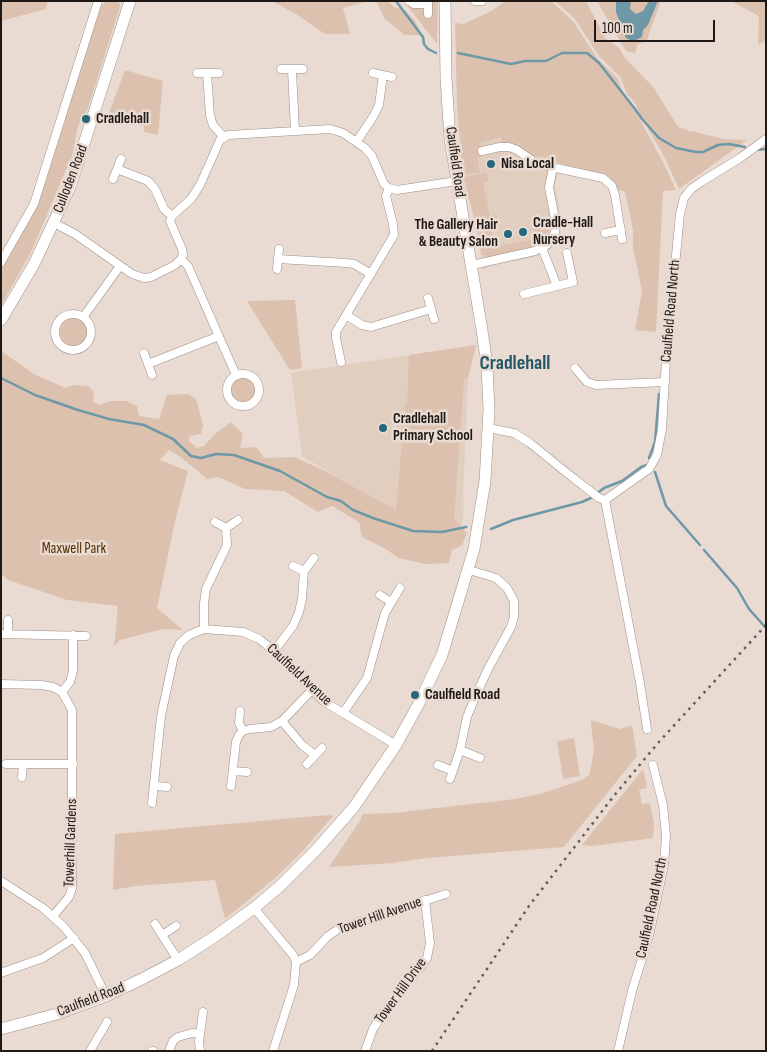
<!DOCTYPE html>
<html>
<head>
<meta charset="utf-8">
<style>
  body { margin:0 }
  #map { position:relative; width:767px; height:1052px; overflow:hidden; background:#e9dbd2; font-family:"Sofia Sans Condensed",sans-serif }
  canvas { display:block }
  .frame { position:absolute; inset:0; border:2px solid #1e1916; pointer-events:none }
  .scale { position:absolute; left:594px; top:20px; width:121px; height:22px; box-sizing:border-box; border:2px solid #1e1916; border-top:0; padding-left:6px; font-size:15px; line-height:18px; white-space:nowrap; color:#1e1916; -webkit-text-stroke:4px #e9dbd2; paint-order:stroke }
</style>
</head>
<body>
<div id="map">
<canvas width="767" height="1052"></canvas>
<div class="frame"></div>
<div class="scale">100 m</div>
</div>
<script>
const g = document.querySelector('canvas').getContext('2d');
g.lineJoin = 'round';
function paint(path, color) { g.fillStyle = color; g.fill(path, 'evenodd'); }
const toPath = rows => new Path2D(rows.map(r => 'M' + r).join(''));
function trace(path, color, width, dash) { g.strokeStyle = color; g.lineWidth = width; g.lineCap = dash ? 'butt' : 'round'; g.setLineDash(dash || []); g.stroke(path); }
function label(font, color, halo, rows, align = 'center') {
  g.font = font + ' "Sofia Sans Condensed",sans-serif'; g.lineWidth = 5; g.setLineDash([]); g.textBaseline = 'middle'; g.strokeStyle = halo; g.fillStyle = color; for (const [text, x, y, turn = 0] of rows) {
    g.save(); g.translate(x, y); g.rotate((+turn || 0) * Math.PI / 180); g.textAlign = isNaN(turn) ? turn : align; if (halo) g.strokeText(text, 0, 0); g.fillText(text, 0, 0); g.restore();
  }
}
const built = toPath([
  [501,137,507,143,517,145,531,155,560,164,555,186,562,227,558,241,551,249,536,257,490,266,483,271,481,254,475,222,464,183,460,145],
  [476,345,468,378,463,500,464,501,462,527,419,526,302,456,291,373]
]);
const green = toPath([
  [1,1,48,1,46,9,1,21],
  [106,1,117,1,120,4,120,7,88,108,78,126,72,156,32,250,1,306,1,269,36,208,100,4,103,5],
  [272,1,368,1,343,8,350,34,325,34,296,14],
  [376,1,388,1,394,7,405,10,415,21,422,35,405,35,385,19],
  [432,1,438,1,437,44,405,3,421,8,425,12,427,16,431,17],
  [506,1,551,1,573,21,597,58,618,79,624,95,632,105,663,162,676,190,663,191,656,332,635,330,642,291,633,247,633,230,625,191,616,190,614,186,580,169,531,155,511,143,502,143,501,137,480,143,482,157,477,158,480,172,463,175,457,108,455,23,464,24,491,11],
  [555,1,586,1,605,38,619,48,625,58,654,88,678,127,688,130,689,132,692,131,723,139,747,140,679,189,664,156,642,119,635,103,627,94,621,78,599,56,575,19],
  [597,1,661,1,647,40,637,45,635,53,626,51],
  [731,1,766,1,766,40,758,45,759,16],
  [125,70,163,81,158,135,144,132,144,126,107,118],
  [487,173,488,181,483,183,490,216,496,215,498,223,481,226,475,222,464,177],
  [551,216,552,224,548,235,543,242,533,248,487,258,487,256,481,254,478,236,482,230,491,228,495,247,535,239,531,220],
  [295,300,302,368,290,370,247,301],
  '60 332a14 14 0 1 1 28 0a14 14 0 1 1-28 0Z',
  [476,345,468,378,464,379,454,520,467,533,462,545,452,550,449,563,426,564,398,558,386,549,362,537,359,522,332,506,318,512,284,491,245,489,218,477,207,479,182,458,169,450,160,460,188,471,174,526,157,608,183,630,163,629,120,640,114,646,118,606,67,600,8,580,1,574,1,351,34,374,65,388,74,385,88,386,94,392,93,402,99,405,111,401,126,401,137,406,139,416,159,419,167,395,189,394,196,399,203,425,201,434,190,436,188,440,197,448,204,446,215,434,231,422,243,434,240,448,256,447,264,458,294,457,323,470,396,510,402,440,405,438,405,403,407,403,409,355],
  '231 390a12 12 0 1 1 24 0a12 12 0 1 1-24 0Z',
  [591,720,620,729,632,725,637,756,564,847,428,858,392,863,329,867,361,819,362,814,394,813,515,799,540,794,582,780,589,775,591,768,594,747,591,725],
  [574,738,580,776,563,779,557,741],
  [643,769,647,788,639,790,642,804,650,803,654,824,653,838,593,846,582,845],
  [328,815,333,816,300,854,274,879,225,919,215,880,135,886,113,890,115,834]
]);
const water = toPath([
  [616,1,631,1,630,9,636,14,643,11,649,1,658,1,648,25,643,30,642,37,636,40,630,40,626,38,616,12]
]);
const stream = toPath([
  [396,1,423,37,424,44,428,49,436,53],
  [458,53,511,64,525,61,546,61,562,53,587,53,599,63,635,109,642,119,659,138,676,148,696,152,703,152,718,145,729,144,745,147],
  [756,150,766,149],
  [1,378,35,395,78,410,109,419,144,425,173,439,191,456,201,458,216,454,234,455,280,471,327,497,341,501,353,510,373,518,413,531,442,532,466,527],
  [649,458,655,442,659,394],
  [655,472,666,506,700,545],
  [599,492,604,488,622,481,641,467,647,465],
  [491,529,513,520,582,502,593,497],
  [704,550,737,588,749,609,766,628]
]);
const street = toPath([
  [409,1,414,4,428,4],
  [475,1,482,1],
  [428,14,428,1],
  [281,69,303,69],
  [292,70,295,131],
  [197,73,219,73],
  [207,73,210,116,213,125,224,137],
  [373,73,392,77],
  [357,141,373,117,379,105,383,75],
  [482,151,500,147,509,147,517,150,536,163,542,165,603,178,612,186,615,195,622,239],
  [117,169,148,181,155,189,164,209,172,216],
  [113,179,121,159],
  [54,223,75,234,132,274,144,278,151,277,175,265,181,259,183,255,182,249,170,221,172,216,191,199,200,185,220,140,228,135,330,129,343,133,365,148,372,156,384,184,389,188,397,190,457,181],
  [605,233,621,230],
  [542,248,557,286],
  [181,259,188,266,236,375],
  [278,259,346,263,354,264,371,274],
  [1,262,34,204,98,1],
  [472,265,535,251,547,245,551,240,555,232,556,224,549,187,553,168],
  [277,269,279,249],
  [524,294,573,282,567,253],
  [428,298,434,319],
  '55 332a18 18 0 1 1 36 0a18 18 0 1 1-36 0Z',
  [346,315,362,325,371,327,431,309],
  [84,316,120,266],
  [144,353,152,375],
  [341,362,336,338,336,332,394,235,393,224,386,196,389,188],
  [148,364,219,336],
  [575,368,587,382,596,385,665,382],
  '227 390a16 16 0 1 1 32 0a16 16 0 1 1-32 0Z',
  [488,428,514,433,530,443,567,473,599,498,605,500],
  [605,500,649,469,657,455,662,429,666,359,680,214,684,198,691,189,701,182,740,158,766,139],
  [605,500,640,683,647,729],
  [215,522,226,528],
  [293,566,304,571],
  [380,595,391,602],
  [204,629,204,603,206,589,227,545,226,528,238,520],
  [1,634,86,636],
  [8,634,8,620],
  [274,651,293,626,299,612,302,599,304,571,314,558],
  [1,684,41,685,53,687,62,692,72,710,72,888,69,897,53,916],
  [62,692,70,682,73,671,73,635],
  [240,711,239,723,243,731],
  [343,713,367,678,385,613,400,588],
  [282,721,302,745,315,755],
  [460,750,480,758],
  [6,764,73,764],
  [307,764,322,748],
  [438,765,453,771],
  [233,771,247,772],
  [22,777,23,764],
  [450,779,460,750,467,717,476,695,488,669,511,627,514,617,514,601,507,588,496,578,469,570],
  [155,786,167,787],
  [231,786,236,742,239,735,243,731,250,729,271,727,282,721,311,691],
  [152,803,161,716,174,656,180,643,189,635,204,629,243,632,259,639,274,651,323,701,396,745],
  [1,881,43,908,64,927,85,953,106,996],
  [254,908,293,955,296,962,294,985,273,1051],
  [155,924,178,960],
  [162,935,176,926],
  [296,962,310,955,328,936,340,928,446,894],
  [1,973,43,958,74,938],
  [90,1051,107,1022],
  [152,1051,153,1051],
  [169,1051,173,1041,178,1037,192,1033,200,1034],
  [200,1051,199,1042,203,1012],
  [365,1051,373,1029,384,1012,420,968,427,958,430,943,425,900],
  [618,1051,632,991,649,936,664,865,666,836,663,805,653,765]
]);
const secondary = toPath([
  [1,320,34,264,70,187,130,1],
  [1,1029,57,1014,106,996,142,979,178,960,214,937,254,908,279,887,317,849,354,807,396,745,418,705,442,655,474,549,485,481,489,410,487,366,482,330,450,139,446,78,445,1]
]);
const rail = toPath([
  [432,1051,529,906,613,797,658,743,766,625]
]);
const markers = [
  [86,119,5,"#26677b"],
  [491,164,5,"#26677b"],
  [523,232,5,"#26677b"],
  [508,234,5,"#26677b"],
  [383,428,5,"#26677b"],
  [415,695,5,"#26677b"]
];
const poiNames = [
  ["Cradlehall",96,119],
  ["Nisa Local",501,164],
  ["Cradle-Hall",533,223],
  ["Nursery",533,240],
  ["The Gallery Hair",498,225,"right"],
  ["& Beauty Salon",498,242,"right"],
  ["Cradlehall",393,419],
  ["Primary School",393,436],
  ["Caulfield Road",425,695]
];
const streetNames = [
  ["Caulfield Road",455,162,82],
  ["Culloden Road",71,179,-69],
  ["Caulfield Road North",671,311,-85],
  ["Caulfield Avenue",299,675,43],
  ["Towerhill Gardens",71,843,-88],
  ["Caulfield Road North",652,908,-78],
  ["Tower Hill Avenue",380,916,-19],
  ["Tower Hill Drive",401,991,-54],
  ["Caulfield Road",91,1000,-21]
];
const parkNames = [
  ["Maxwell Park",74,549]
];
const districtNames = [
  ["Cradlehall",515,364]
];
paint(built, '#e2cebf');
paint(green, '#dcc1ae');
paint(water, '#6e98a7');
trace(stream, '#6e98a7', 2.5);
trace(street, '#9c8f86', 9);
trace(secondary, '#9c8f86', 12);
trace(street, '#fff', 8);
trace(secondary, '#fff', 11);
trace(rail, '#635b56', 2.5, [2.5, 5]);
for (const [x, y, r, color] of markers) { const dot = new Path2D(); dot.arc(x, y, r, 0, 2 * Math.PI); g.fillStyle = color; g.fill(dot); trace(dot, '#e9dbd2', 2); }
label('bold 15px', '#1e1916', '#e9dbd2', poiNames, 'left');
label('15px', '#1e1916', '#e9dbd2', streetNames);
label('15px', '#592d03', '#e9dbd2', parkNames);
label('bold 20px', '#245767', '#e9dbd2', districtNames);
</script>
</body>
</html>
